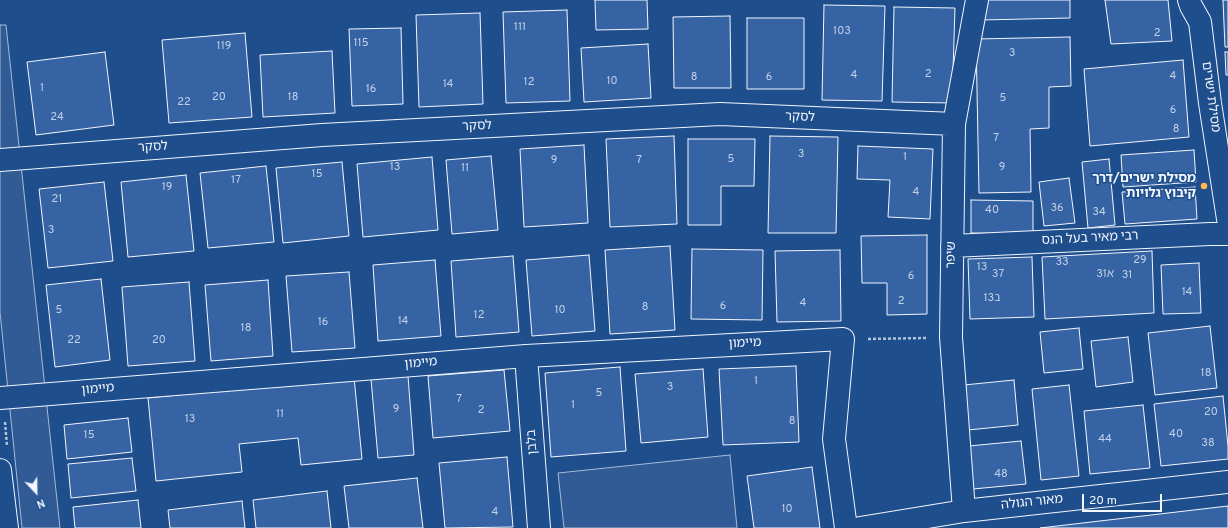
<!DOCTYPE html>
<html>
<head>
<meta charset="utf-8">
<style>
  body { margin:0 }
  #map { position:relative; width:1228px; height:528px; overflow:hidden; background:#1f4e8c; font-family:Overpass,sans-serif }
  canvas { display:block }
  .north { position:absolute; left:16px; top:472px; width:40px; height:40px; -webkit-text-stroke:3px #1f4e8c; paint-order:stroke; rotate:158deg; font-size:11px; font-weight:700; line-height:16px; text-align:center; color:#f2f6ff }
  .north::after { content:''; display:block; margin:auto; width:14px; height:18px; background:#f2f6ff; clip-path:polygon(50% 0,100% 100%,50% 72%,0 100%) }
  .scale { position:absolute; left:1082px; top:494px; width:80px; height:18px; box-sizing:border-box; border:2px solid #f2f6ff; border-top:0; padding-left:5px; font-size:12px; line-height:14px; white-space:nowrap; color:#f2f6ff; -webkit-text-stroke:3px #1f4e8c; paint-order:stroke }
</style>
</head>
<body>
<div id="map">
<canvas width="1228" height="528"></canvas>
<div class="north">N</div>
<div class="scale">20 m</div>
</div>
<script>
const g = document.querySelector('canvas').getContext('2d');
g.lineJoin = 'round';
function paint(path, color) { g.fillStyle = color; g.fill(path, 'evenodd'); }
const toPath = rows => new Path2D(rows.map(r => 'M' + r).join(''));
function trace(path, color, width, dash) { g.strokeStyle = color; g.lineWidth = width; g.lineCap = dash ? 'butt' : 'round'; g.setLineDash(dash || []); g.stroke(path); }
function label(font, color, halo, rows, align = 'center') {
  g.font = font + ' Overpass,"Noto Sans Hebrew",sans-serif'; g.lineWidth = 3; g.setLineDash([]); g.textBaseline = 'middle'; g.strokeStyle = halo; g.fillStyle = color; for (const [text, x, y, turn = 0] of rows) {
    g.save(); g.translate(x, y); g.rotate((+turn || 0) * Math.PI / 180); g.textAlign = isNaN(turn) ? turn : align; if (halo) g.strokeText(text, 0, 0); g.fillText(text, 0, 0); g.restore();
  }
}
const built = toPath([
  [0,25,6,25,60,528,22,528,0,312,0,25],
  [730,455,737,528,564,528,558,473,730,455]
]);
const building = toPath([
  [595,0,647,0,648,29,596,30,595,0],
  [981,0,1070,0,1070,18,981,20,981,0],
  [1105,0,1168,0,1172,41,1111,44,1105,0],
  [1223,0,1228,0,1228,47,1225,47,1223,0],
  [824,5,885,6,882,101,822,100,824,5],
  [894,7,955,8,952,103,892,102,894,7],
  [567,10,570,101,506,103,503,12,567,10],
  [480,13,483,104,419,107,416,15,480,13],
  [730,16,731,88,674,88,673,17,730,16],
  [747,18,804,18,804,89,747,89,747,18],
  [401,28,403,104,352,106,349,29,401,28],
  [245,33,252,117,169,123,162,40,245,33],
  [1070,37,1071,86,1049,87,1049,128,1030,129,1031,192,979,193,976,39,1070,37],
  [648,44,651,98,584,102,581,48,648,44],
  [332,51,335,113,263,117,260,55,332,51],
  [105,52,114,125,36,135,27,62,105,52],
  [1225,52,1228,52,1228,75,1226,75,1225,52],
  [1183,60,1189,137,1090,146,1084,69,1183,60],
  [674,136,677,224,610,227,606,139,674,136],
  [770,136,838,137,836,233,768,233,770,136],
  [688,139,755,139,754,186,721,186,721,225,688,225,688,139],
  [584,145,588,223,524,227,520,149,584,145],
  [858,146,933,149,930,219,888,217,890,180,857,179,858,146],
  [1194,150,1196,182,1123,187,1121,155,1194,150],
  [491,156,498,230,452,234,446,160,491,156],
  [432,157,438,230,363,237,357,164,432,157],
  [1109,159,1115,225,1088,228,1082,162,1109,159],
  [342,162,349,236,283,243,276,168,342,162],
  [266,166,274,242,208,248,200,173,266,166],
  [186,175,194,251,128,257,121,182,186,175],
  [1069,178,1075,223,1044,226,1039,182,1069,178],
  [104,182,113,261,48,268,39,189,104,182],
  [1195,187,1197,219,1125,224,1122,192,1195,187],
  [971,200,1033,201,1033,234,971,233,971,200],
  [927,235,927,314,887,315,887,283,862,283,861,236,927,235],
  [670,246,675,330,610,334,605,250,670,246],
  [692,249,763,250,762,320,691,319,692,249],
  [840,250,841,321,777,322,775,251,840,250],
  [1152,251,1154,313,1045,319,1042,257,1152,251],
  [589,255,595,331,532,336,526,260,589,255],
  [513,256,519,332,456,337,451,261,513,256],
  [1032,257,1034,317,970,319,968,259,1032,257],
  [435,260,441,336,378,341,373,265,435,260],
  [1199,263,1201,313,1163,314,1161,265,1199,263],
  [349,272,355,348,292,352,286,276,349,272],
  [101,279,110,360,55,367,46,285,101,279],
  [268,280,273,356,211,361,205,285,268,280],
  [189,282,195,361,128,366,122,287,189,282],
  [1210,326,1217,388,1155,395,1148,333,1210,326],
  [1079,328,1083,369,1044,373,1040,332,1079,328],
  [1128,337,1133,382,1096,387,1091,341,1128,337],
  [796,366,799,442,723,445,719,369,796,366],
  [620,367,626,451,551,457,545,373,620,367],
  [703,369,708,437,641,443,635,374,703,369],
  [504,370,510,431,433,438,428,376,504,370],
  [408,376,414,455,378,458,371,379,408,376],
  [354,377,362,459,301,465,298,438,239,444,242,472,156,481,148,398,354,377],
  [1014,380,1018,425,968,430,964,385,1014,380],
  [1069,385,1079,476,1041,480,1032,389,1069,385],
  [1223,396,1228,446,1228,459,1161,466,1154,404,1223,396],
  [1143,405,1150,468,1090,474,1084,411,1143,405],
  [128,418,132,452,67,459,64,425,128,418],
  [1021,441,1026,484,973,489,969,446,1021,441],
  [507,457,513,527,445,528,439,463,507,457],
  [132,458,136,491,71,498,68,464,132,458],
  [812,467,820,528,754,528,747,476,812,467],
  [417,478,423,528,349,528,344,486,417,478],
  [327,491,331,528,256,528,253,500,327,491],
  [138,500,141,528,75,528,73,507,138,500],
  [242,501,245,528,170,528,168,510,242,501],
  [1228,506,1228,528,1040,528,1228,506]
]);
const path = toPath([
  [868,339,927,338],
  [5,422,7,446]
]);
const minor = toPath([
  [0,160,322,135,720,114,954,124],
  [952,246,1210,234,1228,234],
  [526,356,539,528],
  [0,398,526,356,843,339,834,439,846,528],
  [0,470,7,528],
  [964,511,951,337,954,124,977,0],
  [860,528,964,511,1228,482]
]);
const tertiary = toPath([
  [1189,0,1191,6,1200,22,1210,103,1228,219]
]);
const markers = [
  [1204,186,4,"#ffb74d"]
];
const numberNames = [
  ["111",520,28],
  ["103",842,32],
  ["2",1157,34],
  ["115",361,44],
  ["119",224,47],
  ["3",1012,54],
  ["2",928,75],
  ["4",854,76],
  ["4",1173,77],
  ["8",694,78],
  ["6",769,78],
  ["10",612,82],
  ["12",529,83],
  ["14",448,85],
  ["1",42,89],
  ["16",371,90],
  ["20",219,98],
  ["18",293,98],
  ["5",1003,99],
  ["22",184,103],
  ["6",1173,111],
  ["24",57,118],
  ["8",1176,130],
  ["7",996,139],
  ["3",801,155],
  ["1",905,158],
  ["5",731,160],
  ["9",554,161],
  ["7",639,161],
  ["13",395,168],
  ["9",1002,168],
  ["11",465,169],
  ["15",317,175],
  ["17",236,181],
  ["19",167,188],
  ["4",916,193],
  ["21",57,200],
  ["36",1057,209],
  ["40",992,211],
  ["34",1099,213],
  ["3",51,231],
  ["29",1140,261],
  ["33",1062,263],
  ["13",982,268],
  ["37",998,275],
  ["31א",1105,275],
  ["31",1127,276],
  ["6",911,277],
  ["14",1187,293],
  ["13ב",992,299],
  ["2",901,302],
  ["4",803,304],
  ["6",723,307],
  ["8",645,308],
  ["5",59,311],
  ["10",560,311],
  ["12",479,316],
  ["14",403,322],
  ["16",323,323],
  ["18",246,329],
  ["22",74,341],
  ["20",159,341],
  ["18",1206,374],
  ["1",756,382],
  ["3",670,388],
  ["5",599,394],
  ["7",459,400],
  ["1",573,406],
  ["9",396,410],
  ["2",481,411],
  ["20",1211,413],
  ["11",280,415],
  ["13",190,420],
  ["8",792,422],
  ["40",1176,435],
  ["15",89,436],
  ["44",1105,440],
  ["38",1208,444],
  ["48",1001,475],
  ["10",787,510],
  ["4",495,513]
];
const streetNames = [
  ["מסילת ישרים",1210,97,82],
  ["לסקר",800,118,2],
  ["לסקר",477,127,-3],
  ["לסקר",153,148,-4],
  ["רבי מאיר בעל הנס",1090,239,-3],
  ["שיפר",952,255,-89],
  ["מיימון",745,344,-3],
  ["מיימון",421,364,-5],
  ["מיימון",98,390,-5],
  ["בלבן",533,442,-94],
  ["מאור הגולה",1032,503,-6]
];
const poiNames = [
  ["מסילת ישרים/דרך",1196,179],
  ["קיבוץ גלויות",1196,194]
];
paint(built, '#305b95');
trace(built, '#a8bbd7', 1);
paint(building, '#3563a3');
trace(building, '#f2f6ff', 1);
trace(minor, '#f2f6ff', 24);
trace(tertiary, '#f2f6ff', 24);
trace(path, '#b3c4dc', 2.5, [3, 2]);
trace(minor, '#1f4e8c', 22);
trace(tertiary, '#1f4e8c', 22);
for (const [x, y, r, color] of markers) { const dot = new Path2D(); dot.arc(x, y, r, 0, 2 * Math.PI); g.fillStyle = color; g.fill(dot); trace(dot, '#1f4e8c', 1.5); }
label('11px', '#c3d1e8', null, numberNames);
label('13px', '#f2f6ff', '#1f4e8c', streetNames);
label('bold 13px', '#f2f6ff', '#1f4e8c', poiNames, 'right');
</script>
</body>
</html>
